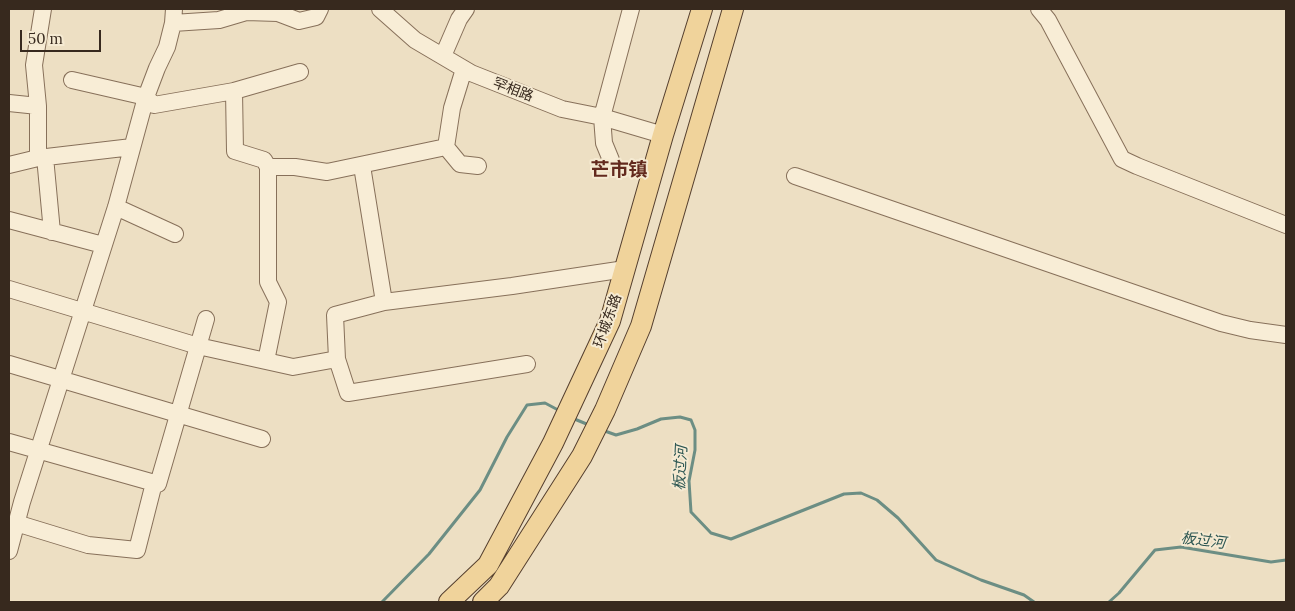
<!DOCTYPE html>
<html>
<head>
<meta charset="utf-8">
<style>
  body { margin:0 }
  #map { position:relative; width:1295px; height:611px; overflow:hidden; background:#eddfc3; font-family:Lora,serif }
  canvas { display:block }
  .frame { position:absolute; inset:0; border:10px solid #37291e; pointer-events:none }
  .scale { position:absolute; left:20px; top:30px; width:81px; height:22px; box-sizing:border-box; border:2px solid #37291e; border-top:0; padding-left:6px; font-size:15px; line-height:18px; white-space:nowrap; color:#37291e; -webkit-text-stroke:4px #f5ead2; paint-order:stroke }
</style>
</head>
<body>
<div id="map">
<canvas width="1295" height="611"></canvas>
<div class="frame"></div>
<div class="scale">50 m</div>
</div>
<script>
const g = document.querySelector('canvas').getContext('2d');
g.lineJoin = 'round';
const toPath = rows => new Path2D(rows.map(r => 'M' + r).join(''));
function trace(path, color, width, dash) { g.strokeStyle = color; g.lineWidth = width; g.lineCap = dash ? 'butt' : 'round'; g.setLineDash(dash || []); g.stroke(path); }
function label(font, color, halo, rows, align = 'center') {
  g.font = font + ' Lora,"Noto Sans SC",serif'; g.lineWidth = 4; g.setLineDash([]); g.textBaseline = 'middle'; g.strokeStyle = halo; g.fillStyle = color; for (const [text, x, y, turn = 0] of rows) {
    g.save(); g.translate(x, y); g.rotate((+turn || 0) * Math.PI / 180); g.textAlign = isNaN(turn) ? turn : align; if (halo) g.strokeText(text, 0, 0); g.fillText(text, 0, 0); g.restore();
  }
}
const stream = toPath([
  [572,418,589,425],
  [602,430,616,435,637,429,661,419,680,417,691,420,695,430,695,450,689,481,691,512,711,533,731,539,844,494,861,493,877,500,898,518,936,560,981,580,1024,595,1034,602],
  [382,602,429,554,480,490,507,437,527,405,545,403,560,411],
  [1109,602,1119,593,1155,550,1181,547,1271,562,1286,560]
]);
const minor = toPath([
  [380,9,415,40,471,73,562,109,602,117,663,135],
  [1039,9,1048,20,1122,159,1137,166,1286,225],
  [173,23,219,20,246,12,278,13,299,21,316,17,320,9],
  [443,56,459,19,466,9],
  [72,80,146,97,154,105,234,91,300,72],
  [234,91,235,151,264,160,268,167,268,282,278,302,266,361],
  [9,103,38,106],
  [446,147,460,164,478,166],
  [45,157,52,232],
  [38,158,38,106,34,65,43,9],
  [611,160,604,143,602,117,631,9],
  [9,165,38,158,132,147],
  [362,166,384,302],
  [268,167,295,167,327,172,446,147,452,108,464,69],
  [795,176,1221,323,1250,330,1286,335],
  [116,207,175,234],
  [9,220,103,245],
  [9,289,198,346,293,367,337,359],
  [9,364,262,439],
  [527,364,348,393,337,359,335,315,384,302,512,286,625,269],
  [9,442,158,484,206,319],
  [16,523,88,545,137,550,154,483],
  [9,551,22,502,116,207,146,97,157,68,167,47,173,23,174,9]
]);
const major = toPath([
  [449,602,488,565,553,443,610,321,663,135,702,9],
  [483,602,499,586,582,456,605,410,641,326,733,9]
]);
const streetNames = [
  ["罕相路",513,90,21],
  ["环城东路",608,321,-70]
];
const waterNames = [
  ["板过河",681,468,-87],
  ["板过河",1203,541,7]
];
const districtNames = [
  ["芒市镇",619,171]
];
trace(stream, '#6c8e84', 3);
trace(minor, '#87705a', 18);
trace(major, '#553f2e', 22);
trace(minor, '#f8edd6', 16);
trace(major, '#f0d39b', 20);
label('14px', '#37291e', '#f5ead2', streetNames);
label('italic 15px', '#2d5753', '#f5ead2', waterNames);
label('bold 19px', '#632a1e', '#f5ead2', districtNames);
</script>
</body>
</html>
